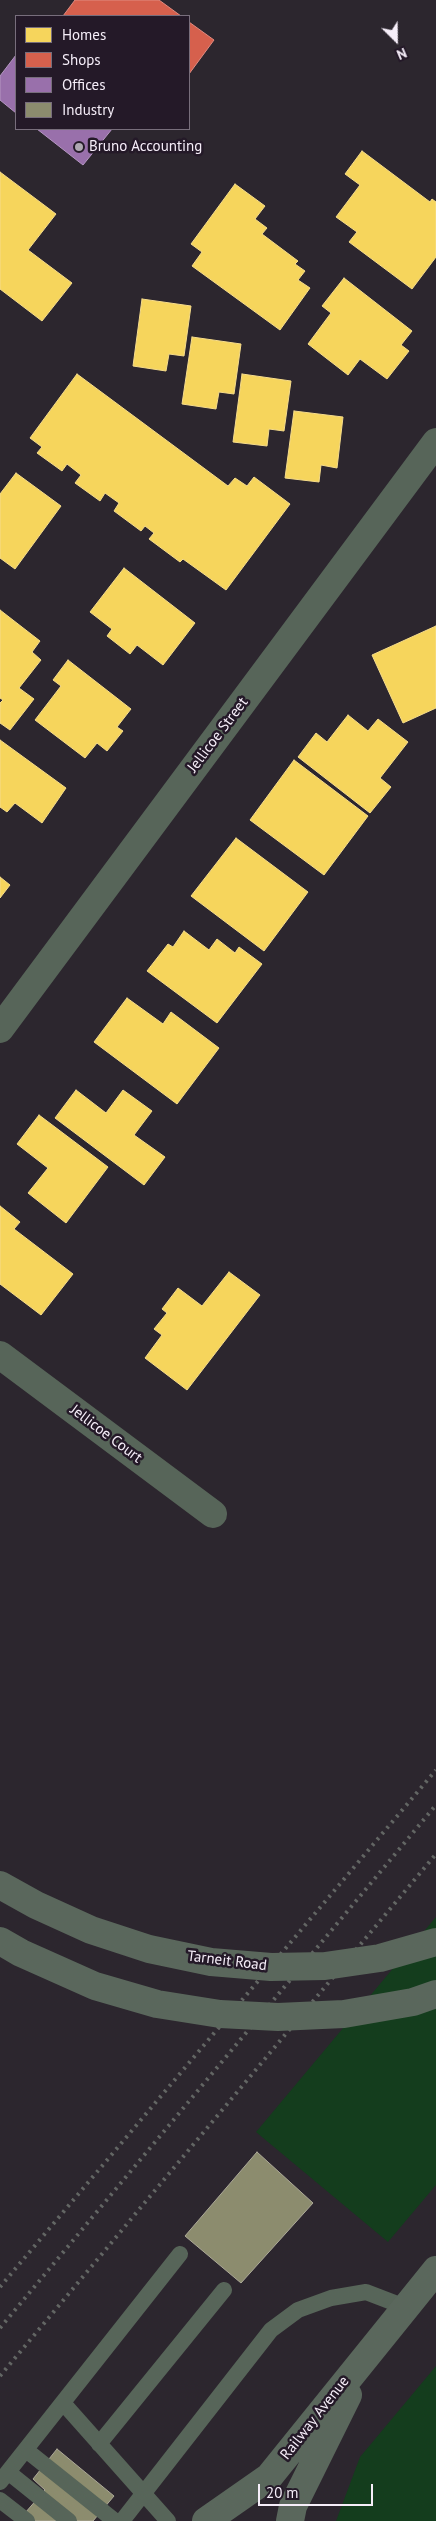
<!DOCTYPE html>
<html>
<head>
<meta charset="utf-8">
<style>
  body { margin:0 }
  #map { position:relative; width:436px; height:2521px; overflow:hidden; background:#2c262e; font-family:"PT Sans",sans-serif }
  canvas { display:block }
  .legend { position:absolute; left:15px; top:15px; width:175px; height:115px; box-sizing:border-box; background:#241928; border:1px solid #786e7c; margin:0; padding:6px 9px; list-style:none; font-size:15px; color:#f6eef9 }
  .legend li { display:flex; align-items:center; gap:10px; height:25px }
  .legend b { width:25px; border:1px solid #786e7c }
  .north { position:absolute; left:371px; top:15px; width:50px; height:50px; -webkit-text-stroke:4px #241928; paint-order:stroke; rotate:157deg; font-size:14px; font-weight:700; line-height:20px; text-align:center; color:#f6eef9 }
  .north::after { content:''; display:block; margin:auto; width:18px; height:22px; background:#f6eef9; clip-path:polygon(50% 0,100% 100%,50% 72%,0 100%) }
  .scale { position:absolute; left:258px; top:2484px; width:115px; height:22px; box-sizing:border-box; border:2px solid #f6eef9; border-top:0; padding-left:6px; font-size:15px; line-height:18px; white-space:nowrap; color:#f6eef9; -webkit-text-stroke:4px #241928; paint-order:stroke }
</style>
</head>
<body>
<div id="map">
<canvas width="436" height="2521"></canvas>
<ul class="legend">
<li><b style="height:14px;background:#f6d55c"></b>Homes</li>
<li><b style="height:14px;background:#d6604d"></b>Shops</li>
<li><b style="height:14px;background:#9970ab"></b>Offices</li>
<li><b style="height:14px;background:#8c8c6e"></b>Industry</li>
</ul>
<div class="north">N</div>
<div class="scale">20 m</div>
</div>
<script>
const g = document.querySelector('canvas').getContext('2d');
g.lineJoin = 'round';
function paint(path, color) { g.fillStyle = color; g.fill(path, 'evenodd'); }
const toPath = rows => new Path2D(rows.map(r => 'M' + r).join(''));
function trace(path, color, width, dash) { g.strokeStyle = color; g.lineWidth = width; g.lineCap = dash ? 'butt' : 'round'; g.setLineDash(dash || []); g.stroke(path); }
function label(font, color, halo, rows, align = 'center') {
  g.font = font + ' "PT Sans",sans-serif'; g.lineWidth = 5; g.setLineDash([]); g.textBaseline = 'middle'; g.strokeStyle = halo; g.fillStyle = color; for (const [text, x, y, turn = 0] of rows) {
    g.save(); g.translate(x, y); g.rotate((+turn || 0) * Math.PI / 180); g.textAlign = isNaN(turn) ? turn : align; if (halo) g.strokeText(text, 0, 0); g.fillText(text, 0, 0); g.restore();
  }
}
const green = toPath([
  [436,1917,436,2185,388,2242,256,2132],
  [436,2366,436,2521,336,2521,360,2457]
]);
const homes = toPath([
  [362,151,430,202,432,199,436,202,436,257,412,289,349,242,357,232,336,217,360,185,345,174,362,151],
  [0,172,56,214,28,250,72,283,42,321,0,289,0,172],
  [235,184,265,206,255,219,267,228,262,234,298,261,295,264,305,271,298,280,310,288,280,330,192,266,202,252,191,244,235,184],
  [344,278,412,331,401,345,409,351,387,379,360,359,348,375,308,344,331,313,322,306,344,278],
  [142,299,191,306,184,356,169,354,166,371,133,366,142,299],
  [192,337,241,344,234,394,219,392,216,409,182,404,192,337],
  [77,374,228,486,235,478,247,486,254,477,290,504,226,590,183,559,180,562,149,539,154,533,145,526,141,531,114,511,119,503,105,493,100,501,75,483,81,475,67,464,62,471,37,453,42,447,30,438,77,374],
  [242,374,291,381,284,431,269,429,267,446,233,442,242,374],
  [294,411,343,417,337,468,321,465,319,482,285,478,294,411],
  [16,473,61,506,15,569,0,558,0,494,16,473],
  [124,568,195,623,163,665,137,645,130,654,107,636,112,629,90,612,124,568],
  [0,610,40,641,32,652,41,660,19,688,34,699,10,730,0,723,0,703,3,700,0,698,0,610],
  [436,626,436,708,403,723,372,655,436,626],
  [68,660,131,709,117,727,123,731,107,751,97,743,85,758,35,720,61,686,53,680,68,660],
  [348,715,368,731,378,719,408,742,380,778,391,787,370,813,298,757,316,733,327,742,348,715],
  [0,740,66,788,42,823,15,803,7,812,0,807,0,740],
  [294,760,368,816,324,875,250,820,294,760],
  [236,838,308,892,264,951,191,896,236,838],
  [0,877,10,885,0,898,0,877],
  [184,931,209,950,217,939,235,953,239,947,262,964,217,1023,147,971,168,944,173,947,184,931],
  [127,998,163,1024,171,1012,219,1048,177,1104,94,1042,127,998],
  [76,1090,106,1113,123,1090,152,1111,134,1135,165,1157,144,1185,55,1118,76,1090],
  [39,1115,108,1167,66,1223,28,1193,48,1168,17,1144,39,1115],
  [0,1206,20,1222,14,1229,73,1274,41,1315,0,1284,0,1206],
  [229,1272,260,1295,187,1390,145,1358,162,1335,154,1329,167,1313,162,1309,178,1288,202,1306,229,1272]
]);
const shops = toPath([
  [75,0,159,0,181,16,63,16,75,0],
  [189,22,214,40,189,74,189,22]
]);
const offices = toPath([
  [16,55,16,113,0,100,0,76,16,55],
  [37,129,112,129,83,165,37,129]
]);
const industry = toPath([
  [257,2152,313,2203,241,2283,185,2236,257,2152],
  [57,2449,114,2496,93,2521,18,2521,45,2490,33,2479,57,2449]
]);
const lane = toPath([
  [64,2404,168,2521],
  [99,2444,224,2290],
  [26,2450,115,2521],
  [8,2472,69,2521],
  [0,2482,180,2254],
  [0,2500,27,2521],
  [122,2521,271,2330,298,2310,331,2298,366,2292,405,2307]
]);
const street = toPath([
  [0,1029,436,442],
  [0,1355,213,1514]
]);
const secondary = toPath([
  [206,2521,269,2477,436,2270],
  [290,2521,293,2506,348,2395]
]);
const rail = toPath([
  [0,2287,436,1770],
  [0,2328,436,1805],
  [0,2376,436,1854]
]);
const secondaryBridge = toPath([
  [0,1885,36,1905,91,1930,149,1949,211,1962,271,1967,325,1966,380,1958,436,1942],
  [0,1941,21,1953,95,1986,157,2004,220,2014,278,2017,344,2014,413,2002,436,1994]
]);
const markers = [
  [79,147,5,"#afa8b2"]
];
const poiNames = [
  ["Bruno Accounting",89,147]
];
const streetNames = [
  ["Jellicoe Street",218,735,-53],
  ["Jellicoe Court",106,1434,37],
  ["Tarneit Road",227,1961,7],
  ["Railway Avenue",315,2418,-52]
];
paint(green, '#143d1d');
paint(homes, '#f6d55c');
trace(homes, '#f6dc8b', 1);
paint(shops, '#d6604d');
trace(shops, '#e08b81', 1);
paint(offices, '#9970ab');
trace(offices, '#b596c2', 1);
paint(industry, '#8c8c6e');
trace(industry, '#aca998', 1);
trace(lane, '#576559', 16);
trace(street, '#576559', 28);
trace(secondary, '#5a675c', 28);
trace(rail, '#636664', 4, [2.5, 5]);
trace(secondaryBridge, '#5a675c', 28);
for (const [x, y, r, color] of markers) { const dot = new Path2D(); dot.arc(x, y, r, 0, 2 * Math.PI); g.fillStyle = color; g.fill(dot); trace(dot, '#241928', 2); }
label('15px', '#f6eef9', '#241928', poiNames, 'left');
label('15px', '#f6eef9', '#241928', streetNames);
</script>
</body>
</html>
